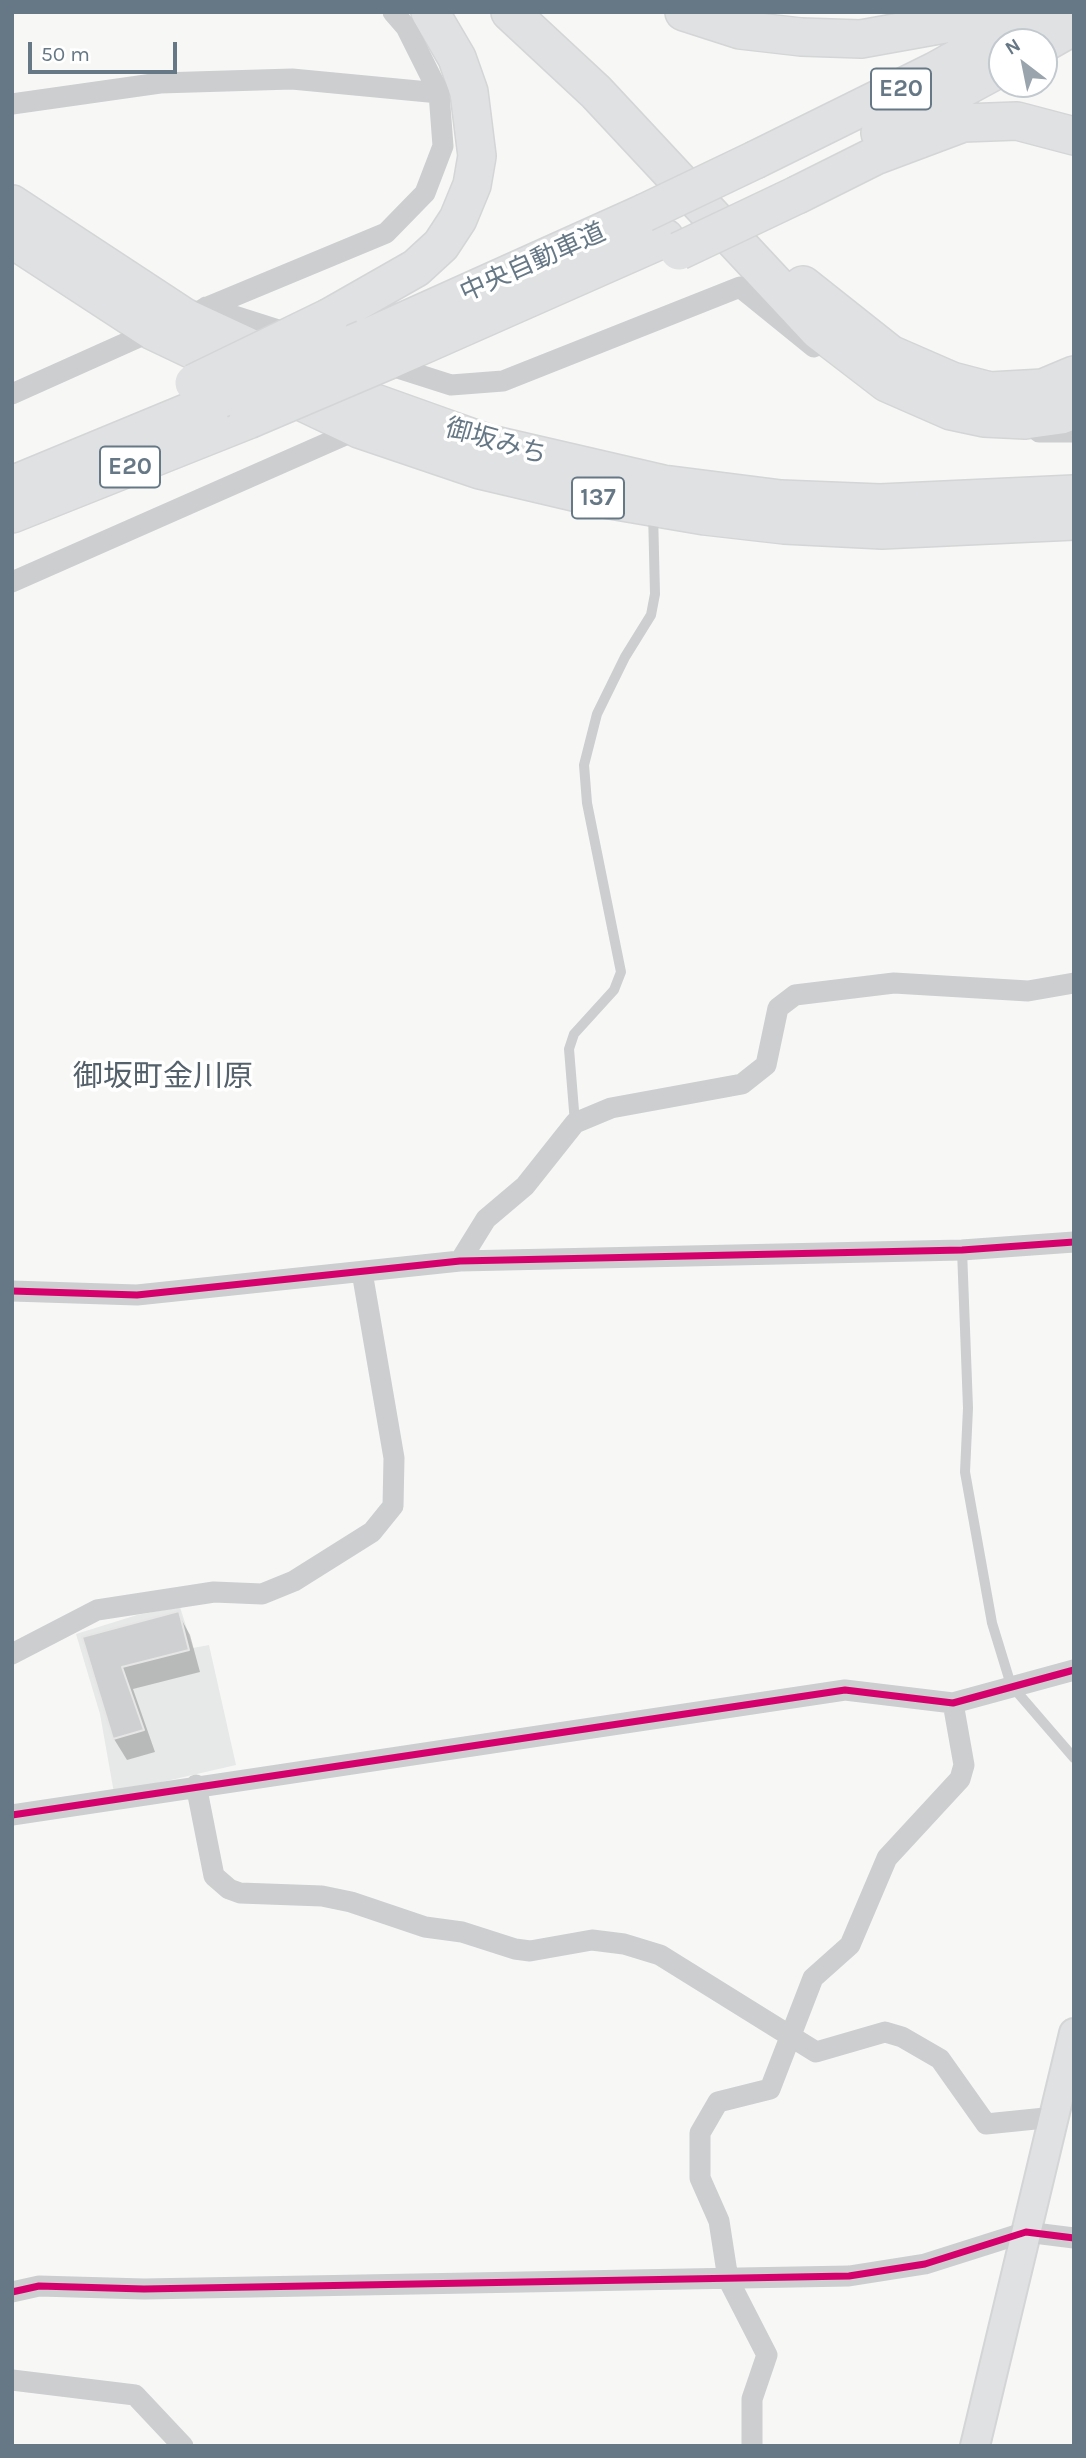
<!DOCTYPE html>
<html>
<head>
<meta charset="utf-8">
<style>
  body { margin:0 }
  #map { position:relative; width:1086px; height:2458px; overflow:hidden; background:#f7f7f6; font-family:Karla,sans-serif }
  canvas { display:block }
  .frame { position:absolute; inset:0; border:14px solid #667886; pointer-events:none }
  .north { position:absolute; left:988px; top:28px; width:70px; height:70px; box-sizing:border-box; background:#fff; border:2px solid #c2c9cf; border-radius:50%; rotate:328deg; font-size:19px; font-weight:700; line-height:28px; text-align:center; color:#667886 }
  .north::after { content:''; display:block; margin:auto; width:24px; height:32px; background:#99a4ad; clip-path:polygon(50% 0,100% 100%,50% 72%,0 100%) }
  .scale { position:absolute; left:28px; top:42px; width:149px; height:32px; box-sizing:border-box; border:4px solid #667886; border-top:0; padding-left:9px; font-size:21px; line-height:24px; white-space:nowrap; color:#667886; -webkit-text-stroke:5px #fff; paint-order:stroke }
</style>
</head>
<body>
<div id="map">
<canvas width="1086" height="2458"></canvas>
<div class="frame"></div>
<div class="north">N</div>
<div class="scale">50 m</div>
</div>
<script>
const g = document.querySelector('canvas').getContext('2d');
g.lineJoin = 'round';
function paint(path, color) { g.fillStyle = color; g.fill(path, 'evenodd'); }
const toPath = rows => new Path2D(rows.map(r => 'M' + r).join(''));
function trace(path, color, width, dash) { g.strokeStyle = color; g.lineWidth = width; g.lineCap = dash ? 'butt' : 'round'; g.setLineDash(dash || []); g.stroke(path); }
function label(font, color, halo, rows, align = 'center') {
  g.font = font + ' Karla,"Noto Sans JP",sans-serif'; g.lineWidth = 7; g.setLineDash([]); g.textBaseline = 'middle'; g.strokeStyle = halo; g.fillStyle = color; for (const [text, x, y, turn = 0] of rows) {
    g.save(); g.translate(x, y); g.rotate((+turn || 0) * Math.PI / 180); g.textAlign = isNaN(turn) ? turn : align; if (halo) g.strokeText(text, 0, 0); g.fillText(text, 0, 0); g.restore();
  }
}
const built = toPath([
  [180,1607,193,1648,209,1645,236,1765,114,1793,100,1714,76,1634,137,1615]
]);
const shadow = toPath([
  [178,1613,190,1635,200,1672,133,1689,155,1752,127,1760,114,1739,84,1638]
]);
const building = toPath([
  [179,1611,189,1650,122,1667,144,1730,113,1739,82,1637,179,1611]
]);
const lane = toPath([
  [575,1123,569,1049,574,1034,614,990,621,972,587,803,584,765,597,714,625,657,651,615,655,594,653,512],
  [962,1250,968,1408,965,1472,992,1623,1011,1685,1074,1758]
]);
const street = toPath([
  [12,104,160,83,292,79,439,93],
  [206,307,294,335],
  [203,309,386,233,425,193,443,146,439,93,406,27,393,12],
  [382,363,451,385,503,381,740,287,814,347],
  [12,394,157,329],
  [1039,432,1074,432],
  [12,582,359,429],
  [460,1261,486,1219,525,1186,575,1123,611,1108,742,1084,766,1065,778,1008,795,995,894,983,1028,991,1074,983],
  [12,1291,137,1295,460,1261,962,1250,1074,1242],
  [12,1654,97,1610,214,1592,262,1594,294,1581,372,1532,393,1506,394,1458,362,1272],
  [196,1785,214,1876,229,1889,240,1893,322,1896,351,1902,425,1927,462,1932,515,1949,530,1951,592,1940,624,1944,660,1955,816,2052,885,2032,902,2037,940,2059,986,2124,1055,2117],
  [12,1815,845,1690,953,1703,1074,1670],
  [12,2292,39,2286,144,2289,849,2276,925,2264,1026,2232,1074,2238],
  [12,2380,135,2395,183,2446],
  [752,2446,752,2399,767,2355,728,2279,719,2221,700,2178,700,2133,718,2102,770,2089,813,1978,850,1945,887,1858,960,1779,964,1765,953,1703]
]);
const secondary = toPath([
  [975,2446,1074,2033]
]);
const highway = toPath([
  [510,12,596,92,818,330,887,383,951,411,984,418,1025,420,1061,415,1074,410],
  [684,12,740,30,801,37,861,39,978,18,991,12],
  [1044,43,1074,26],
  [880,133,1002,67],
  [757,159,937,70,1041,12],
  [799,194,875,156,963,123,1017,121,1074,136],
  [12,204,184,317,350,394,490,444,663,484,781,499,880,503,1074,494],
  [12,239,153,331,359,429,480,470,599,498,705,516,784,525,882,530,1074,521],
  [803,285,890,354,952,381,990,391,1043,388,1074,375],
  [330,317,416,268,441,245,458,219,472,185,477,156,469,92,457,58,430,12],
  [364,339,644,213],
  [389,360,665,238],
  [12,485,220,399],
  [12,514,248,420]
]);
const highwayBridge = toPath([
  [644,213,757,159],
  [679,251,799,194],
  [194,383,330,317],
  [220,399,364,339],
  [248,420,389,360]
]);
const cycleway = toPath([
  [12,1291,137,1295,460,1261,962,1250,1074,1242],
  [12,1815,845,1690,953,1703,1074,1670],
  [12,2292,39,2286,144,2289,849,2276,925,2264,1026,2232,1074,2238]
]);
const shields = [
  [901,89,60],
  [130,467,60],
  [598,498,52]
];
const shieldNames = [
  ["E20",901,89],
  ["E20",130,467],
  ["137",598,498]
];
const streetNames = [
  ["中央自動車道",533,263,-24],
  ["御坂みち",496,442,16]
];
const quarterNames = [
  ["御坂町金川原",163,1077]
];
paint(built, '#e7e8e8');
paint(shadow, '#0003');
paint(building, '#cfd0d1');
trace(building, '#e6e6e6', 2);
trace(secondary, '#d4d5d6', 32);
trace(highway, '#d4d5d6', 40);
trace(lane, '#cccecf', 10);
trace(street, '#cccecf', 21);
trace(secondary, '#e0e1e2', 28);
trace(highway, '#e0e1e2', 37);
trace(highwayBridge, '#d4d5d6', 40, []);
trace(highwayBridge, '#e0e1e2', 37);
trace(cycleway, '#d6006c', 7);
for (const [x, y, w] of shields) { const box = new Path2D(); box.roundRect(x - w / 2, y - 20.5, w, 41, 5); g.fillStyle = '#fff'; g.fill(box); trace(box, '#667886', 2); }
label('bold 24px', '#667886', null, shieldNames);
label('26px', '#667886', '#fff', streetNames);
label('30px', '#54616b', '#fff', quarterNames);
</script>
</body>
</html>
